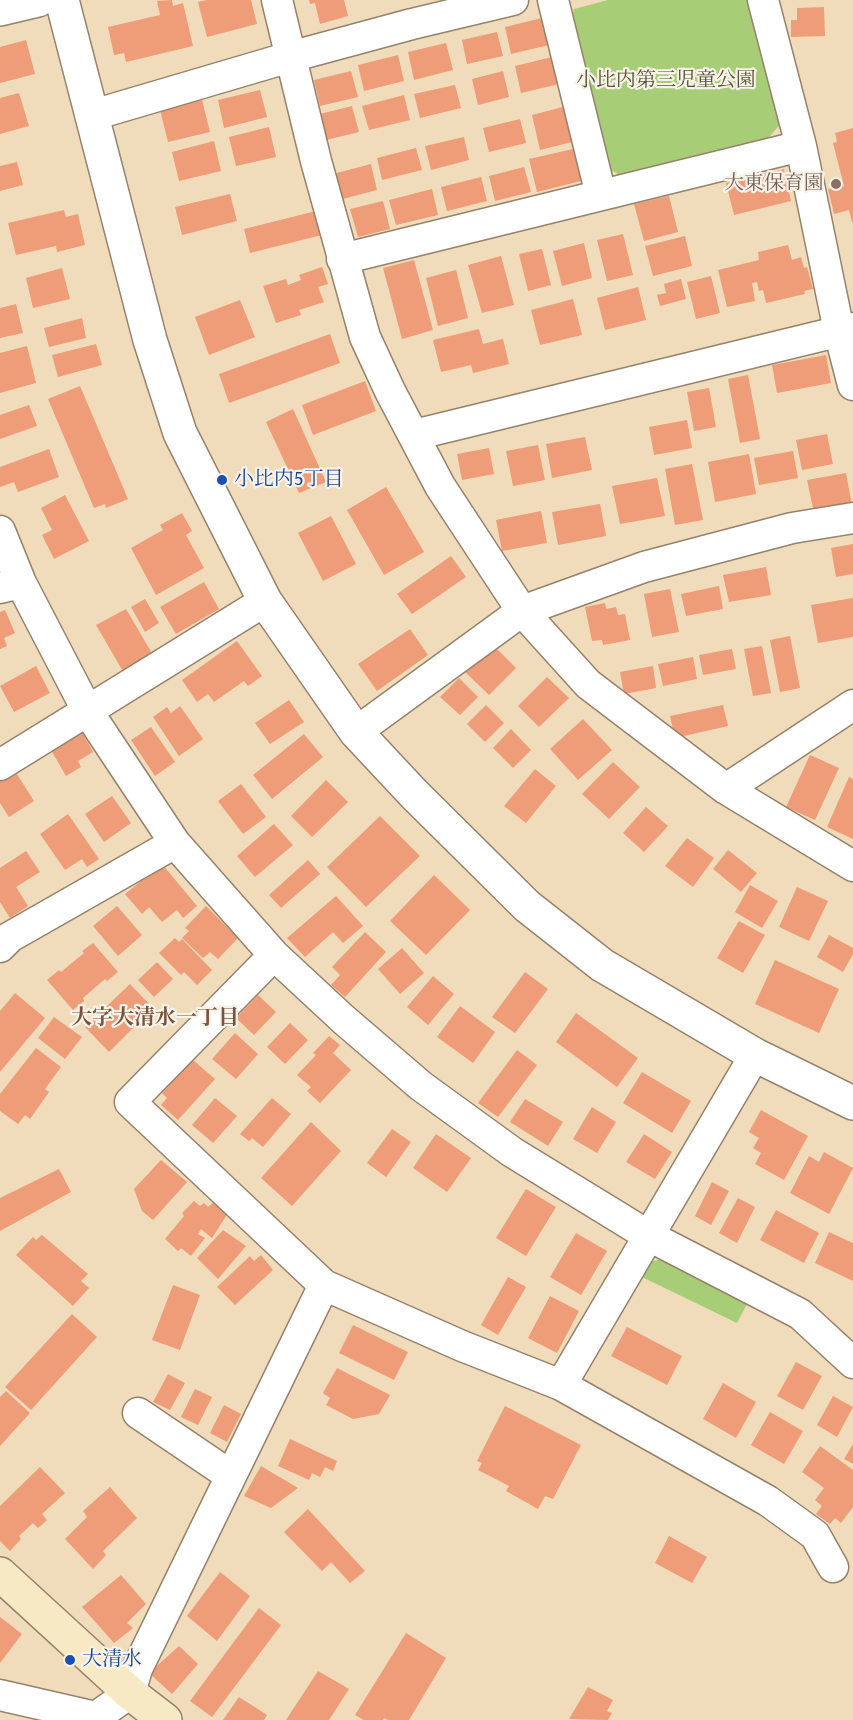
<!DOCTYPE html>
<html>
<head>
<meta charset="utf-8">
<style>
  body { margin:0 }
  canvas { display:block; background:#f0dbba }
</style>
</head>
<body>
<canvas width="853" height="1720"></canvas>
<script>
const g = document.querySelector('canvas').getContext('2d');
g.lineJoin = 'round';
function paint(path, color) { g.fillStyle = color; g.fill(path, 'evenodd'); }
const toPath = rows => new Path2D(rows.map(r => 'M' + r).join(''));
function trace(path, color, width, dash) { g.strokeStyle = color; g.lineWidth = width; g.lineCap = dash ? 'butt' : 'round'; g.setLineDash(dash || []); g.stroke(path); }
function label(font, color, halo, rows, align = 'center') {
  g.font = font + ' "Gentium Book Plus","Noto Serif JP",serif'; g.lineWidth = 4.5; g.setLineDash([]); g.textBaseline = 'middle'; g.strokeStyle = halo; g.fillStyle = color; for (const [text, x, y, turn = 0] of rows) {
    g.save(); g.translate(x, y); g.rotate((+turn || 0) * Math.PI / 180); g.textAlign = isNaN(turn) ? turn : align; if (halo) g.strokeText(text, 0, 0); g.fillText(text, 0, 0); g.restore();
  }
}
const green = toPath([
  [608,0,751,0,779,126,768,138,622,176,599,164,567,31,574,9],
  [667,1258,749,1300,737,1323,642,1277,649,1262]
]);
const building = toPath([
  [172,0,173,6,183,3,193,46,126,62,124,53,114,55,108,27,160,15,157,1],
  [207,0,251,0,257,24,207,37,198,2],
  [309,0,344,0,348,16,320,24,315,3,310,4],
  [824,7,825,36,791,37,791,20,797,20,797,8],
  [542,18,549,45,511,54,505,27],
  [497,32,503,56,467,64,462,40],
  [26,40,35,74,0,83,0,47],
  [446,43,453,70,414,80,408,52],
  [398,55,404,81,364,91,358,65],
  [552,57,559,84,521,93,515,66],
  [351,71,358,97,320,106,314,80],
  [503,71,509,97,478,105,472,79],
  [455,85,461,108,420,118,414,94],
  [260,90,267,117,224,128,218,100],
  [19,93,29,126,0,134,0,98],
  [404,95,410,120,369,130,362,106],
  [202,100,210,132,168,142,160,110],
  [571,105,580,140,540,150,532,115],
  [352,106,359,132,326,140,320,114],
  [520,119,526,143,489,152,483,128],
  [269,127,276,157,236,166,229,137],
  [853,128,853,222,852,222,849,210,834,214,828,189,844,186,833,143,837,142,835,133],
  [464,137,469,160,431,170,425,146],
  [214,141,221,171,179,181,172,152],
  [416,148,422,170,382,180,377,158],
  [573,149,581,181,537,192,529,159],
  [17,162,23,185,0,191,0,166],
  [371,164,377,190,339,200,333,174],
  [524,167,531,192,495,201,489,176],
  [784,169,791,201,734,215,726,183],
  [481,177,487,201,447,211,441,187],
  [432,189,438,215,396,225,389,200],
  [230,194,237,221,182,235,175,207],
  [669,196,678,232,644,241,634,204],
  [383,201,390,229,358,237,350,209],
  [64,210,66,217,78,214,85,245,57,252,56,246,16,255,8,223],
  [316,211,322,235,250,253,244,229],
  [623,234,633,275,607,281,597,240],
  [685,236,692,266,653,276,645,246],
  [584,243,592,278,562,286,553,251],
  [788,245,792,260,801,257,804,268,807,267,813,289,804,291,805,294,766,303,763,290,759,291,757,282,752,283,755,301,727,307,718,270,759,260,758,252],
  [542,249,551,285,528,291,519,254],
  [501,256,514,305,482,313,468,265],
  [414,260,433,330,402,339,383,268],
  [322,267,328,284,318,287,324,302,299,310,301,315,276,323,263,286,286,279,288,285,301,280,299,275],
  [62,268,70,299,33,308,26,278],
  [456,270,468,318,438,326,426,278],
  [711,276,720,313,696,319,687,282],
  [681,279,686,299,660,306,657,295,666,293,664,284],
  [638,287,646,320,605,330,597,298],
  [573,299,582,335,540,345,531,310],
  [240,300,255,337,209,355,195,317],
  [16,304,23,333,0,338,0,308],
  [82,318,86,338,49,347,44,328],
  [479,329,483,344,503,339,509,364,473,373,471,365,441,372,433,340],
  [330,334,340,363,229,403,219,374],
  [96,344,102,365,58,377,52,355],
  [27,346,36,383,0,393,0,353],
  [826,355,831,383,777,393,772,365],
  [748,375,760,439,740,443,728,379],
  [365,381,376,411,313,435,302,405],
  [80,386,128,499,106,508,105,504,94,508,48,399],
  [709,388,716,427,694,431,687,392],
  [29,405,37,426,0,439,0,415],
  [293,409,326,482,299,493,266,422],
  [687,420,692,448,654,455,649,427],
  [827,434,833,464,802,470,796,440],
  [585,437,592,470,552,478,546,444],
  [538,445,545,480,513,486,506,451],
  [489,448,494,474,462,480,457,454],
  [49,449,59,477,18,492,14,482,0,487,0,467],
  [793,451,798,478,759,485,754,458],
  [749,454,756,494,715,502,708,462],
  [692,464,703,520,675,525,665,469],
  [846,473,852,506,814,513,807,480],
  [657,478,665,516,620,524,612,486],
  [386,487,424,552,384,575,347,510],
  [65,495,89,541,54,559,42,535,52,530,41,508],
  [600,504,606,536,558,545,552,512],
  [541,511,547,543,502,551,496,520],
  [182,513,192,531,186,535,204,568,156,595,131,548,163,530,160,525],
  [331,516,356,564,323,581,298,533],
  [853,544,853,574,836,577,831,548],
  [451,556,466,577,412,614,397,594],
  [766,567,771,595,729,602,723,575],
  [204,582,219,609,176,634,160,607],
  [719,586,723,609,686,616,681,594],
  [670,589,679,632,652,637,644,594],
  [853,598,853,637,818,643,811,605],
  [145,599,159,623,145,632,131,607],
  [605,603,606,609,616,607,618,615,625,614,630,640,603,645,602,640,592,641,585,607],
  [126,609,153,655,124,673,96,625],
  [5,610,15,633,4,638,7,646,0,649,0,612],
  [410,629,428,655,377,691,358,664],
  [790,636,800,688,780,692,770,640],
  [237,641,262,676,248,686,244,681,214,702,208,694,197,702,182,680],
  [489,641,516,668,489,695,462,669],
  [762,646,771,693,753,696,744,649],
  [732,649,736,669,703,675,699,655],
  [693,657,697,679,663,686,658,664],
  [36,666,50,693,14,712,0,686],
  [653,666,656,688,624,694,620,672],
  [547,677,569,698,539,727,518,706],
  [459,678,478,697,460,715,440,697],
  [289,700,304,722,270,744,255,723],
  [486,705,504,723,485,742,467,724],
  [723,705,728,726,675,738,670,716],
  [180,706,203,739,179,756,153,717,167,707,171,713],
  [583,719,612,750,578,780,550,749],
  [151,727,175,762,155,776,131,740],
  [511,729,531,750,513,768,493,748],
  [82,732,93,752,78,761,81,767,66,776,51,750],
  [304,734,323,757,272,799,253,775],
  [810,755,839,768,815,820,786,807],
  [613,762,640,787,609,819,582,794],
  [535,769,556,786,526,823,504,806],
  [15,771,34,801,9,817,0,803,0,781],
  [849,777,853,779,853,839,827,827],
  [326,780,348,802,312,837,291,816],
  [241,784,266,817,243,834,218,801],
  [112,796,131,823,104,842,85,814],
  [646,807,668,826,644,852,623,833],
  [68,814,99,859,87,867,82,859,65,870,40,834],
  [380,816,420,856,366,907,327,867],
  [274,824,293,845,255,877,237,856],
  [687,838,714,858,693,887,665,866],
  [728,850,757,873,741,892,713,869],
  [26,851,40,872,16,887,28,906,10,918,0,902,0,868],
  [308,860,320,874,281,908,269,895],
  [162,864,197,906,183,918,177,910,162,922,149,907,142,914,125,894],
  [434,875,470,910,426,955,390,921],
  [750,885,778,901,762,928,735,912],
  [797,887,828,901,809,941,779,927],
  [336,896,363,926,343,943,333,932,305,957,287,938],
  [117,906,142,935,118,956,93,926],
  [206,906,238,938,218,959,210,952,203,958,182,938,189,931,185,928],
  [739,921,765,935,743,973,717,958],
  [365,932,386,952,345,997,331,985,340,975,332,967],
  [829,935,853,948,853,954,843,972,817,957],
  [175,938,179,942,182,939,212,970,197,985,184,972,181,975,159,953],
  [93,943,118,972,107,981,105,979,83,998,84,1001,73,1010,47,980,59,970,61,972,84,953,82,951],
  [402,948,424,973,400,994,378,969],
  [775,960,839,989,819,1033,755,1004],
  [157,962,173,979,154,997,138,980],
  [525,972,548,989,515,1033,492,1017],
  [433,976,454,994,428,1025,407,1007],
  [130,984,153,1008,109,1052,85,1027],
  [15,993,45,1018,0,1072,0,1011],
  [258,995,276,1012,254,1035,236,1018],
  [460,1006,495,1032,473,1063,437,1037],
  [576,1013,638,1058,617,1087,556,1042],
  [54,1017,82,1037,65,1059,38,1038],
  [290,1023,308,1040,285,1064,267,1047],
  [235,1033,258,1054,236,1079,212,1059],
  [329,1036,340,1045,333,1053,351,1070,320,1103,307,1091,311,1087,297,1075,316,1055,313,1053],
  [36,1048,61,1067,45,1089,49,1092,30,1119,25,1115,18,1124,0,1111,0,1094],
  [517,1050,537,1065,498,1117,478,1103],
  [193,1060,215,1079,178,1120,161,1105,167,1098,162,1093],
  [642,1072,691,1101,672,1133,623,1103],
  [215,1098,237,1116,213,1143,192,1125],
  [272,1098,291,1114,263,1147,252,1138,249,1141,240,1134],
  [525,1099,563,1122,548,1146,510,1122],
  [592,1107,616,1122,597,1153,573,1139],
  [761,1110,808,1136,784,1180,755,1164,761,1153,753,1148,759,1138,749,1132],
  [311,1122,341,1151,292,1206,261,1178],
  [392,1129,411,1142,386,1177,367,1163],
  [436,1134,471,1158,447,1192,413,1168],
  [644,1134,672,1152,655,1179,626,1162],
  [824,1152,853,1168,829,1214,790,1193,809,1156,819,1162],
  [161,1160,187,1182,153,1220,142,1211,134,1189],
  [59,1169,71,1192,0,1231,0,1198],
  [712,1182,729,1191,711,1225,695,1216],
  [526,1189,556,1207,526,1256,496,1238],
  [738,1198,755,1207,737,1243,719,1233],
  [194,1201,200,1206,204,1203,208,1207,213,1203,228,1213,212,1238,201,1229,198,1234,205,1238,191,1256,181,1248,178,1251,165,1239,184,1216,182,1213],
  [776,1210,819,1233,804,1263,760,1240],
  [223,1230,246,1246,218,1279,197,1258],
  [829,1232,853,1243,853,1281,815,1263],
  [576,1233,607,1251,581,1295,550,1277],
  [42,1235,88,1274,81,1281,89,1288,73,1306,16,1255,33,1237,36,1240],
  [261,1255,273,1270,235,1305,217,1287,250,1256,254,1261],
  [508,1277,526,1287,498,1335,481,1325],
  [173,1285,200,1295,180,1350,152,1340],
  [550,1296,579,1311,557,1353,528,1338],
  [72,1314,97,1337,31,1410,5,1387],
  [353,1325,408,1352,394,1380,339,1353],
  [627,1327,682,1356,667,1385,611,1356],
  [796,1362,822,1376,803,1410,777,1396],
  [337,1368,390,1395,379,1414,353,1419,326,1405,330,1398,323,1393],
  [168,1374,185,1383,170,1410,153,1402],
  [723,1383,756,1402,736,1438,703,1419],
  [195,1389,212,1397,198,1425,181,1417],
  [6,1391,30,1413,0,1446,0,1397],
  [833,1396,853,1407,837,1437,817,1425],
  [224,1405,241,1414,227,1442,210,1433],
  [505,1406,581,1445,553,1499,545,1496,538,1509,506,1491,509,1486,478,1470,482,1463,477,1461],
  [770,1412,803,1431,784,1464,751,1445],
  [290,1439,337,1461,333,1471,325,1467,320,1477,312,1473,309,1480,278,1466],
  [853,1444,853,1464,844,1459],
  [820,1446,853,1470,853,1507,841,1523,835,1518,830,1524,816,1514,822,1506,815,1500,824,1488,802,1472],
  [261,1466,298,1488,271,1508,244,1496],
  [40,1467,65,1493,42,1514,47,1520,38,1528,33,1523,19,1536,21,1539,10,1551,0,1541,0,1506],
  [110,1487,137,1518,103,1551,106,1555,93,1569,65,1539,87,1517,83,1511],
  [308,1509,365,1571,350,1583,331,1562,322,1571,284,1532],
  [669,1536,707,1557,692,1583,655,1563],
  [220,1572,250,1596,217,1641,187,1616],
  [121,1575,146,1604,127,1623,133,1628,114,1643,82,1607],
  [259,1608,281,1625,212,1717,190,1701],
  [0,1617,22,1634,0,1663],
  [406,1633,446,1658,409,1720,388,1720,384,1718,383,1720,364,1720,355,1715],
  [179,1646,198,1664,172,1694,149,1673],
  [318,1671,349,1689,329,1720,286,1720],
  [588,1687,613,1700,607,1711,612,1713,608,1720,569,1719],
  [239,1697,267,1715,264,1720,223,1720]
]);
const minor = toPath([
  [277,0,316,161,365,337,390,391,440,486,522,611,588,684,726,789,853,866],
  [553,0,601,195],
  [763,0,801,146,839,331,853,385],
  [93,115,290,57,412,24,513,0],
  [342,259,801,146],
  [414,435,853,328],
  [0,531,21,583,0,588],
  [21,583,88,712,175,843,274,955,343,1019,421,1086,512,1152,649,1236,800,1314,853,1363],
  [356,732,522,611,644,567,792,528,853,518],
  [0,765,265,601],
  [726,789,853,705],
  [0,947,10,937,175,843],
  [274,955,130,1102,324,1285,462,1346,561,1385,755,1055],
  [561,1385,768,1501,815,1535,833,1567],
  [138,1413,231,1476],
  [0,1695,96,1717,130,1693,137,1669,324,1285]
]);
const tertiary = toPath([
  [62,0,150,340,180,433,265,601,356,732,414,794,527,906,602,965,755,1055,853,1103],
  [0,9,38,0]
]);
const secondary = toPath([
  [0,1574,130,1693,165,1720]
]);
const markers = [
  [836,184,6,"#8d6e63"],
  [222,480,6,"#1a4fb4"],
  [70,1660,6,"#1a4fb4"]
];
const parkNames = [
  ["小比内第三児童公園",666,81]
];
const educationNames = [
  ["大東保育園",824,184]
];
const transitNames = [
  ["小比内5丁目",234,480],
  ["大清水",82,1660]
];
const neighbourhoodNames = [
  ["大字大清水一丁目",155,1019]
];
paint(green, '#a7cd77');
paint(building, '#ee9d78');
trace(minor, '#96826c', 33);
trace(tertiary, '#96826c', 36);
trace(secondary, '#96826c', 36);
trace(minor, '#fff', 30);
trace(tertiary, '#fff', 33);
trace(secondary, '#f6e9c3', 33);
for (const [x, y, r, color] of markers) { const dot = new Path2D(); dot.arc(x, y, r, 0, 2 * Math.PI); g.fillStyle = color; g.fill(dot); trace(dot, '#f7f3e8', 2); }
label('20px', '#565334', '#f7f3e8', parkNames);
label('20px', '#785e54', '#f7f3e8', educationNames, 'right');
label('20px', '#164399', '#f7f3e8', transitNames, 'left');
label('bold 21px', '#7a523e', '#f7f3e8', neighbourhoodNames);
</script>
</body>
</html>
